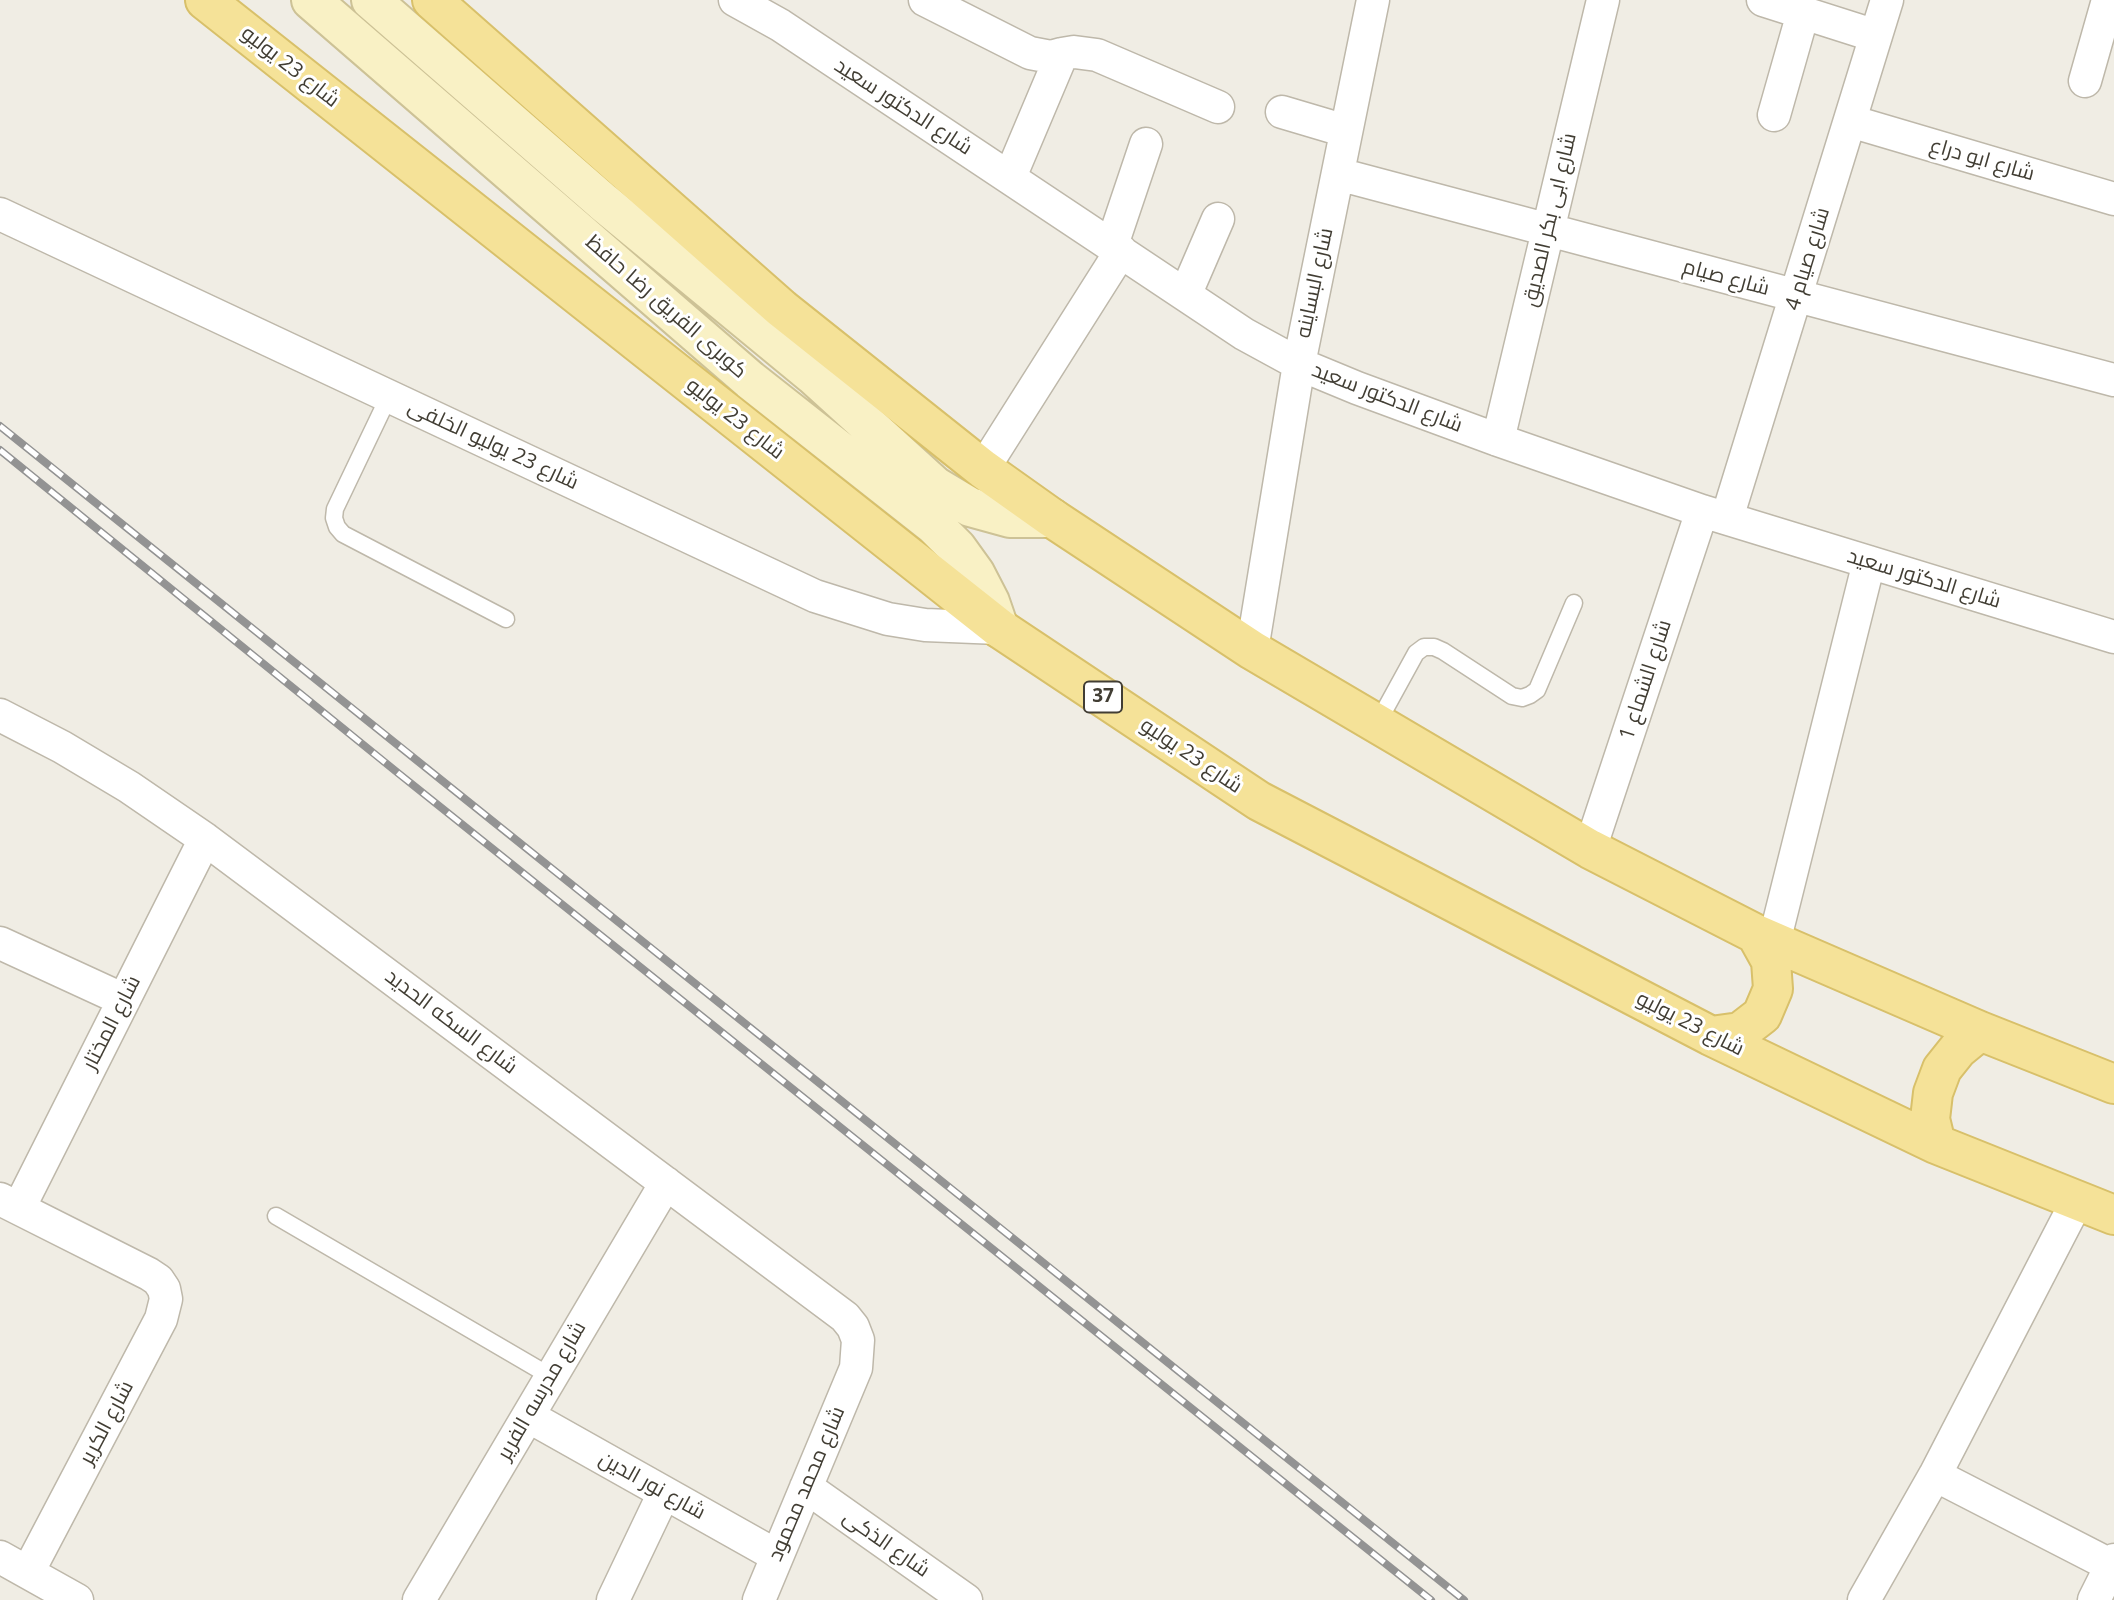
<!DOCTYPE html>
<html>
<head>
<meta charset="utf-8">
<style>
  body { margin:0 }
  canvas { display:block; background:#f0ede4 }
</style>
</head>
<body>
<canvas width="2114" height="1600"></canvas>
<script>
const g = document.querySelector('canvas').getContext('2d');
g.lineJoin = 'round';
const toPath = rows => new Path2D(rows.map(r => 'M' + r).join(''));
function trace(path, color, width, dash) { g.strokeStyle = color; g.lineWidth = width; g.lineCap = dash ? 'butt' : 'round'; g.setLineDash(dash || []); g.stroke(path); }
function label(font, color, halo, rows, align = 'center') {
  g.font = font + ' "Open Sans",Cairo,sans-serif'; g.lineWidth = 6; g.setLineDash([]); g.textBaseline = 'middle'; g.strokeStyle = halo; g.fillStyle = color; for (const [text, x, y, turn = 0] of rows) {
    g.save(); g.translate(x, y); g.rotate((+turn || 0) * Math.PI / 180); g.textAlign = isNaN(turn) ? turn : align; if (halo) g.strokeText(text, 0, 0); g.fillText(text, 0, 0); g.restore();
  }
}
const service = toPath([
  [389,396,335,509,334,518,337,527,343,534,506,619],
  [1377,724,1416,653,1424,647,1434,647,1443,651,1512,696,1522,698,1530,695,1537,690,1574,603],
  [276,1216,550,1376]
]);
const minor = toPath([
  [735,0,780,25,1244,334,1299,364,1357,388,1498,440,1702,511,2114,637],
  [925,0,1030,53,1051,57,1062,54],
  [1763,0,1876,36],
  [2085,81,2108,0],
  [1282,112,1346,131],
  [1774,115,1803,13],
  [1850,121,2114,199],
  [1338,174,2114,380],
  [1010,177,1062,54,1074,52,1097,55,1218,107],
  [0,214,815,596,888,619,925,625,999,628],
  [1112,245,1146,144],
  [1186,293,1218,219],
  [1498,440,1603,0],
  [983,469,1121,251],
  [1727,518,1887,0],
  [1252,650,1299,364,1373,0],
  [0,715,62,747,129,787,205,839,845,1317,853,1327,858,1340,856,1368,759,1600],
  [1590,849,1702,511],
  [1774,942,1869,562],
  [0,943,124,1000],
  [0,1199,149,1274,158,1280,164,1289,166,1299,161,1319,28,1572],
  [19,1208,205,839],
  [528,1416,777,1556],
  [1935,1475,2114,1567],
  [806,1487,966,1600],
  [0,1557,77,1600],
  [419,1600,666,1183],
  [613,1600,664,1493],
  [1864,1600,1935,1475,2077,1201],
  [2094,1600,2114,1560]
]);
const secondary = toPath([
  [311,0,750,380,934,525,957,548,975,573,990,602,999,628],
  [371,0,603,202,813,375,935,486,970,507,1010,518,1052,518]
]);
const primary = toPath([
  [205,0,999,628,1259,801,1711,1036,1936,1144,2114,1215],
  [432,0,782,309,983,469,1052,518,1252,650,1590,849,1756,934,1980,1031,2114,1084],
  [1711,1036,1740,1032,1762,1015,1773,989,1771,961,1756,934],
  [1936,1144,1930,1119,1933,1093,1942,1069,1958,1049,1980,1031]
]);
const rail = toPath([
  [0,426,1464,1600],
  [0,450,398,773,1431,1600]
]);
const shields = [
  [1103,697,38]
];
const shieldNames = [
  ["37",1103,697]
];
const streetNames = [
  ["شارع 23 يوليو",290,67,38],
  ["شارع الدكتور سعيد",903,107,33],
  ["شارع ابو دراع",1982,160,16],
  ["شارع ابى بكر الصديق",1550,220,-77],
  ["شارع صيام 4",1808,259,-73],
  ["شارع صيام",1726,278,15],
  ["شارع البساينه",1315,283,-78],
  ["كوبرى الفريق رضا حافظ",666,307,41],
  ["شارع الدكتور سعيد",1387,398,21],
  ["شارع 23 يوليو",735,419,38],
  ["شارع 23 يوليو الخلفى",493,445,25],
  ["شارع الدكتور سعيد",1924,579,17],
  ["شارع الشماع 1",1646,680,-72],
  ["شارع 23 يوليو",1191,756,34],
  ["شارع السكه الحديد",451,1022,37],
  ["شارع المختار",112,1023,-63],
  ["شارع 23 يوليو",1690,1024,27],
  ["شارع مدرسه الفرير",542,1391,-60],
  ["شارع الكرير",107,1423,-62],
  ["شارع محمد محمود",807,1484,-67],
  ["شارع نور الدين",652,1486,29],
  ["شارع الذكى",886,1544,35]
];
trace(service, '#beb8aa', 19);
trace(minor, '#beb8aa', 35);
trace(secondary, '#cdc296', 42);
trace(primary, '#d8c06a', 42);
trace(service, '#fff', 16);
trace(minor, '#fff', 32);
trace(secondary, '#f9f1c5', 38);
trace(primary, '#f5e298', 38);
trace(rail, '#939393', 8);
trace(rail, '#fff', 5, [16]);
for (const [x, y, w] of shields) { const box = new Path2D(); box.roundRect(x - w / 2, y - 15.5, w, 31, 5); g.fillStyle = '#fff'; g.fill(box); trace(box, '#423e34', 2); }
label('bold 19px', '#423e34', null, shieldNames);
label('21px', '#423e34', '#fff', streetNames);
</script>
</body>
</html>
